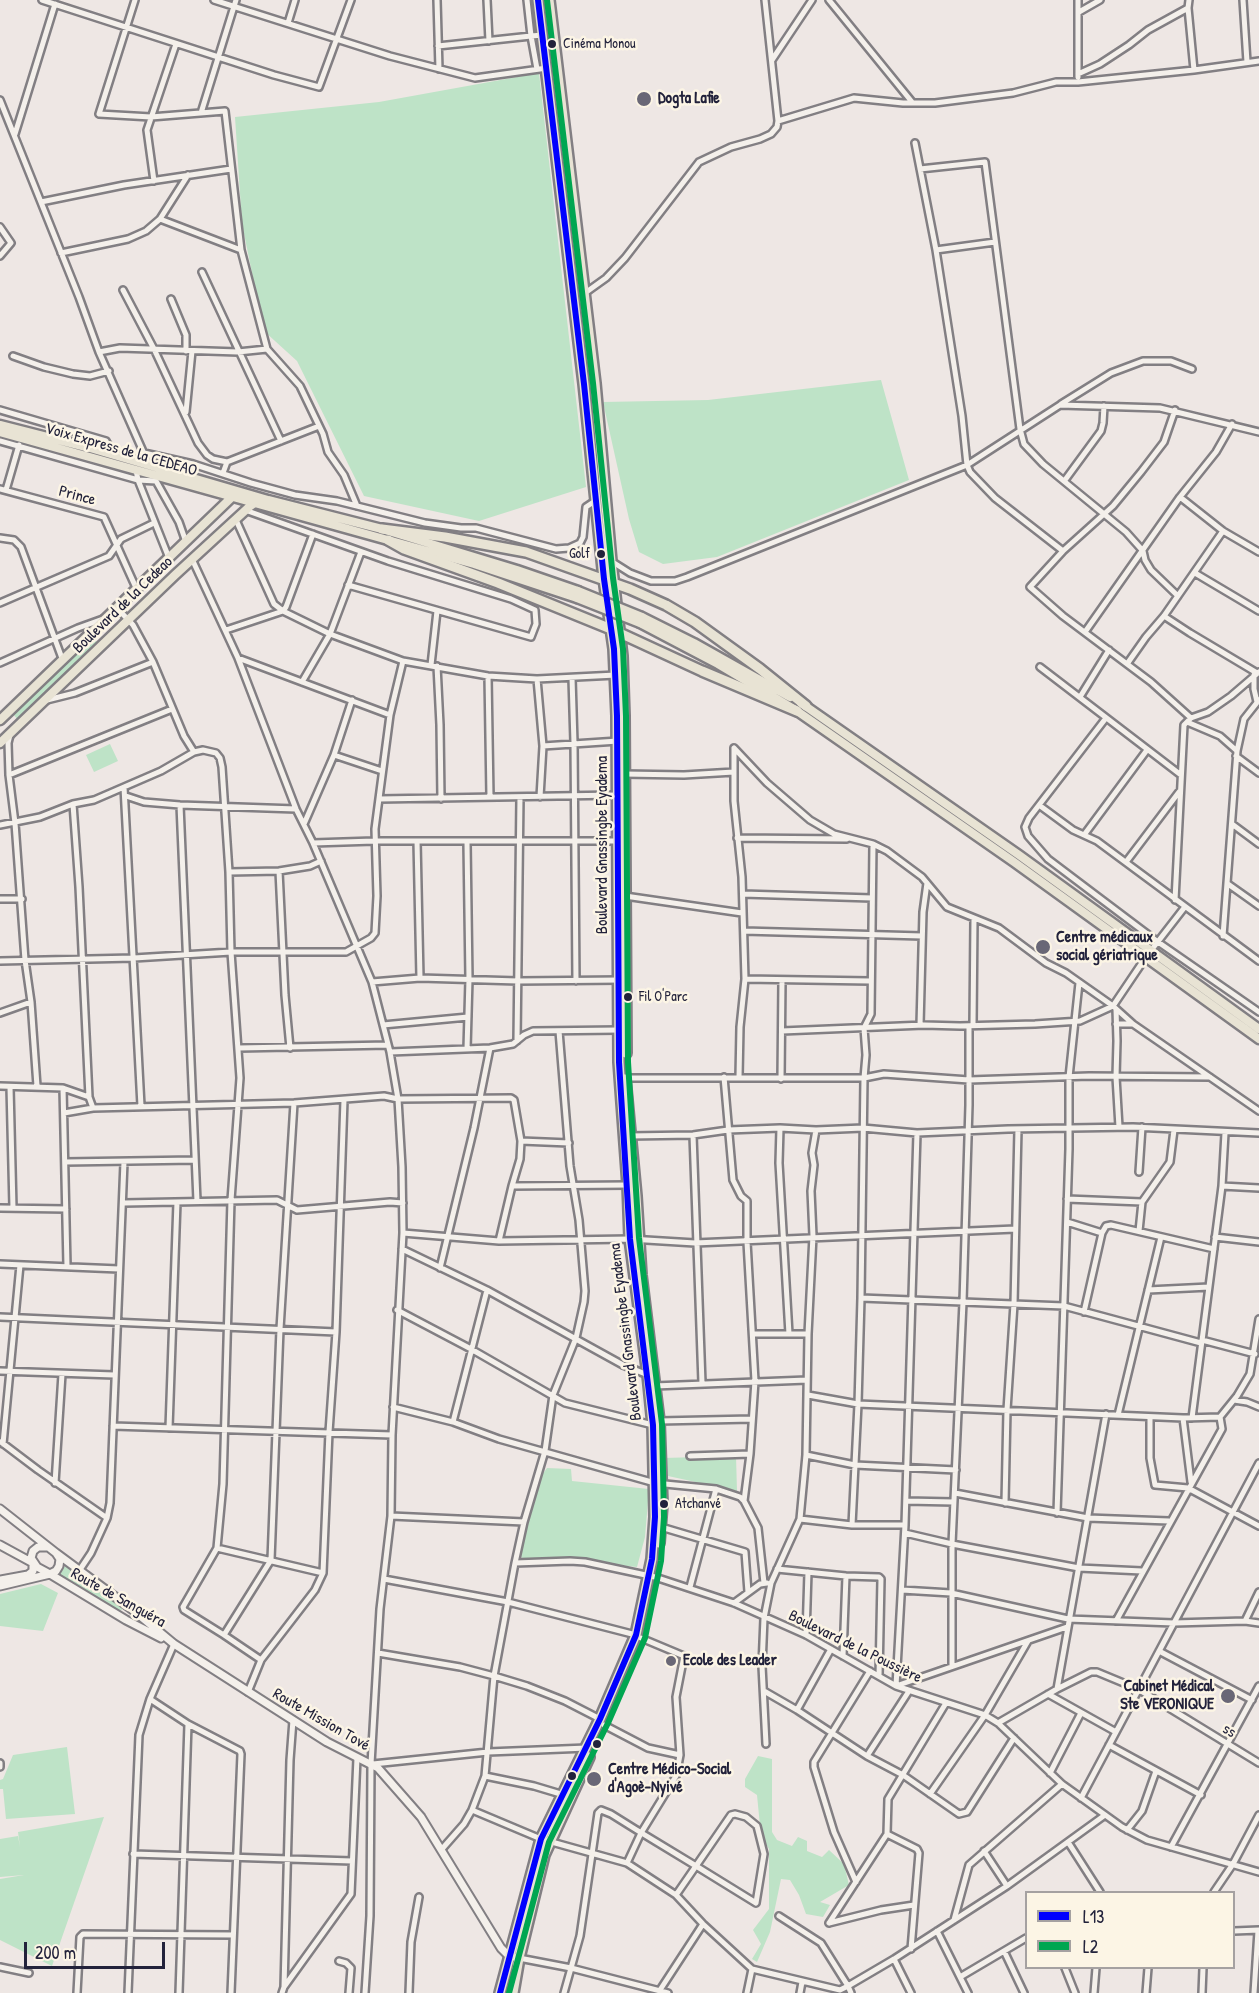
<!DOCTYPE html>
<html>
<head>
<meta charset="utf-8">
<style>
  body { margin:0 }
  #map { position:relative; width:1259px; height:1993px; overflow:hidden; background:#eee7e4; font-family:"Patrick Hand",sans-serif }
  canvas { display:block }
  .legend { position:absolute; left:1025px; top:1891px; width:210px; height:78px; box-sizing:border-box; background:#fcf5e5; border:2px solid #a5a1a1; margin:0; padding:8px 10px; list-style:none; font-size:18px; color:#22223b }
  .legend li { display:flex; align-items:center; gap:12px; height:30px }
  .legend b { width:30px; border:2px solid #a5a1a1 }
  .scale { position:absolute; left:24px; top:1942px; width:141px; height:27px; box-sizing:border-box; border:3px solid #22223b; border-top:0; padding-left:8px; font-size:18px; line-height:21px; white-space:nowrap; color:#22223b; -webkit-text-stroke:4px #fcf5e5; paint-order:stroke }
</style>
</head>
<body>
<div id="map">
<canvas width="1259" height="1993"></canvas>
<ul class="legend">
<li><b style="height:8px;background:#00f"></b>L13</li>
<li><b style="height:8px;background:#00a651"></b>L2</li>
</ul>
<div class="scale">200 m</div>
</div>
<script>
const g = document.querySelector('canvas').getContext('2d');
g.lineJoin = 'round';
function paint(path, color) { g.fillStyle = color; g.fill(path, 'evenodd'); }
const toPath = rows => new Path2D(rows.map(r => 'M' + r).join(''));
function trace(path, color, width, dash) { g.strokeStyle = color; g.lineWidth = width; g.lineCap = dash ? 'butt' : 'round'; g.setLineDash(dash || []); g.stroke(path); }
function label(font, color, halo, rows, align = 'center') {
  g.font = font + ' "Patrick Hand",sans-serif'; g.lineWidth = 5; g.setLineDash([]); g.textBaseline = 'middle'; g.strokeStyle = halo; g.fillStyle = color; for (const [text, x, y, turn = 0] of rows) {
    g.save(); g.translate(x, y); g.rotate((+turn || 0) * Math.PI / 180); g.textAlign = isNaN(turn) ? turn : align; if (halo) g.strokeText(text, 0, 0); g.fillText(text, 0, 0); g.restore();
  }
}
const green = toPath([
  [539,73,586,487,479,521,364,496,297,361,264,331,242,224,235,117,379,102],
  [881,380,909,480,717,557,663,564,639,552,629,519,603,402,708,400],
  [92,638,99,644,18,720,13,714],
  [110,744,118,761,94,772,86,755],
  [736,1456,737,1491,668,1476,663,1458],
  [547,1468,571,1469,572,1481,649,1489,645,1537,637,1567,569,1560,527,1562,518,1554,542,1475],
  [66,1565,121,1606,122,1610,118,1611,58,1575],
  [41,1584,58,1593,43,1631,0,1626,0,1594],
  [67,1747,75,1814,6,1819,3,1789,0,1789,0,1780,3,1779,13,1755],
  [758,1756,772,1759,772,1832,777,1840,792,1846,798,1837,807,1841,807,1851,822,1857,829,1850,844,1864,849,1885,820,1902,830,1905,823,1917,806,1914,799,1895,790,1880,781,1879,770,1932,757,1962,752,1959,761,1944,753,1930,769,1909,769,1849,761,1836,757,1795,745,1787,745,1779],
  [104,1817,52,1966,0,1940,0,1879,24,1875,0,1877,0,1839,18,1836,20,1847,18,1832]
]);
const street = toPath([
  [42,0,274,75,319,87,351,0],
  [135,0,99,114,151,117,225,111,241,250,267,349,300,386,323,434,328,452,344,475,357,506],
  [214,0,390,56,475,78,547,68],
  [437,0,439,69],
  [487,0,489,41],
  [527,0,531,36,543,35],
  [765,0,778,121,854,98,903,103,935,103,1013,93,1056,82,1078,82,1194,70,1188,8],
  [829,0,912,102],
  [1243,0,1247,62],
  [1079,12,1100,0],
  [288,23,295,0],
  [438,46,531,36,537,69],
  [772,60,812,0],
  [1194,70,1259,61],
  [1078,74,1100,64,1129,45,1148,30,1188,8,1189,0],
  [1078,77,1078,0],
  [0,100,79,297,99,352,149,465],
  [201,113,236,0],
  [15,134,55,4],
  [915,143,936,250,962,416,967,465,970,472,995,498,1063,551],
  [920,169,985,162,1020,429,1024,444,1043,464,1126,532,1143,551,1145,560,1151,570,1178,596],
  [154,181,147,130,176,44],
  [41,202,124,185,231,169],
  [160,219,241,250],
  [0,227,11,243,0,256],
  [936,250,995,242],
  [61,253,128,239,146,231,160,219,188,175],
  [202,272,281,441],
  [123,290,154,349,198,443,207,455,213,459,227,462],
  [585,293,606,278,625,258,699,162,731,147,760,139,771,134,777,127,778,121],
  [171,299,186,335,186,351],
  [99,352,120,348,238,352,267,349],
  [13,356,44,367,73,374,90,376,109,371],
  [1061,404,1111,373,1143,361,1171,361,1192,369],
  [0,410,106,441,114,455],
  [1175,410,1164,442,1141,472,1113,506,1063,551,1030,587,1063,616,1151,682,1191,718],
  [186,412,192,351],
  [0,441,138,480,156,481,179,522,186,542],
  [144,453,193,464,251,483,295,495,337,501,425,523,461,528,476,528,556,549,569,548,580,543,583,537,586,507,595,501],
  [136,470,138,480,169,558],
  [223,473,227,462,319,426],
  [1065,480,1101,431,1103,423,1104,406],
  [0,489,104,517,137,590],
  [6,490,19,445],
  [1180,497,1223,531,1259,552],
  [245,510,388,561,511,599,535,610,536,624,531,637,348,585],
  [236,520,274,604,283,611,330,634,403,661,488,676,537,679,616,675],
  [0,538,14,540,21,547,63,661],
  [192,559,238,658,296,809,313,843,372,982,390,1052,398,1099,402,1167,403,1233,392,1435,391,1516,380,1609,371,1764,370,1916,365,1993],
  [611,561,630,573,651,581,675,581,687,577,967,465,1060,405,1160,408,1259,432],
  [1195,573,1259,611],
  [0,603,109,556,121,539,154,523],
  [118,609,133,625,153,662,184,736,194,752,203,750,216,753,220,758,222,767,229,872,231,952,240,1078,231,1200,223,1484,217,1548,323,1573],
  [1164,616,1190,633,1257,673],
  [226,630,283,611,286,607,313,534],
  [1085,632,1180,497,1216,452,1232,424],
  [238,658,390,715],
  [0,663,78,628,103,619],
  [1127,664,1146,637,1164,616,1223,531],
  [431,665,437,611],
  [437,666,440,725,441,799],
  [1040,667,1181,775],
  [1254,675,1254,689,1257,702],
  [488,676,490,797],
  [572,678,574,743,576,981],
  [537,679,543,746,540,797],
  [302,682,330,634,361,552],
  [1080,697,1109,650],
  [47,700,75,693,153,662],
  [1106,718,1029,818,1025,827,1028,836,1048,859,1089,890,1158,942,1259,1012],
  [1187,722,1220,736,1237,751],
  [10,735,8,743,9,775,15,823,25,960,31,1002,37,1086],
  [543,746,618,741],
  [734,748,767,783,810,820,834,834,873,844,887,851,922,877,947,907,999,928,1046,963,1066,973,1113,1006,1133,1024,1259,1111],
  [734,748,734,801,742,877,745,979,740,1027,739,1077],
  [334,755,382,771],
  [1236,756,1259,773],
  [624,774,684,775,734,772],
  [9,775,172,709],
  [124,787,141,1106],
  [126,796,144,802,180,805,296,809],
  [379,799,617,795],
  [73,804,79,887,89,1097],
  [180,805,197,1201],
  [1039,805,1073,830,1097,841,1259,961],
  [304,824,334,755,352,700],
  [1232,824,1259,844],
  [0,825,40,817,73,804,94,800,161,771,194,752],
  [1084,835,1147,750],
  [737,838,847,839],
  [417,841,420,978],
  [313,843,374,841,618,841],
  [1126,862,1179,792],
  [279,871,285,995,290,1048],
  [229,872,279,871,310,866,321,861],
  [1228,884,1259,906],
  [743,894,872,898],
  [625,896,742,913],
  [0,899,22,899],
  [1175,900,1184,725,1191,718,1208,712,1231,696,1259,672],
  [744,931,922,936],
  [1223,936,1237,751,1244,719,1259,700],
  [0,961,134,958,231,952,346,952,371,938,375,933,377,896,375,829,390,715,403,661],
  [745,979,870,981],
  [372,982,420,978,518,981,621,980],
  [1116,1009,1117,1041,1116,1077,1119,1127],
  [0,1013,31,1002],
  [1116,1024,1133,1024],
  [383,1025,468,1017],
  [920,1025,923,912,927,883],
  [973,1025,974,919],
  [782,1031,924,1025,960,1026,1035,1024,1080,1021,1113,1006,1146,957,1184,908],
  [517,1041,520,797],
  [239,1048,388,1045],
  [467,1049,469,979,467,843],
  [390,1052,490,1048,513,1044,524,1035,533,1031,619,1030],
  [724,1077,733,1180,741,1196,747,1201,747,1242,755,1381,750,1454,744,1501],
  [625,1078,864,1078,884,1074,969,1080,1089,1076,1210,1077],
  [781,1079,782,980],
  [0,1086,63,1088,89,1097,93,1108],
  [10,1087,13,1208],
  [63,1088,67,1266],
  [64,1113,93,1108,294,1103,384,1096,398,1099,511,1098,514,1100,521,1141,520,1159,512,1186],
  [780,1128,779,1163,789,1334],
  [917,1133,905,1525,896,1686,1067,1627],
  [693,1135,702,1383],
  [629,1136,693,1135,728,1130,780,1128,816,1130,863,1128,917,1133,1008,1129,1133,1127,1259,1133],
  [521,1141,569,1143],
  [65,1162,195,1160],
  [1139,1172,1142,1127],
  [1222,1186,1259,1188],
  [1067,1199,1142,1202],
  [124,1203,277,1200,297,1210,390,1202,403,1203],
  [0,1208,66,1209],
  [1067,1222,1102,1233],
  [1139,1231,1142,1202,1170,1162,1174,1130],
  [403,1233,499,1241,630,1239,695,1243,1015,1229],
  [1215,1237,1259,1242],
  [499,1241,512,1186,628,1185],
  [402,1249,487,1290,623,1365,648,1375],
  [0,1264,119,1269],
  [440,1268,474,1128,490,1048],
  [1148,1290,1209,1287],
  [861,1298,1064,1306,1201,1343],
  [397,1310,471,1349,565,1403,653,1425],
  [1084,1312,1102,1233,1106,1226,1111,1225,1214,1249],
  [0,1317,336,1332],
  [753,1334,808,1334],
  [1202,1340,1255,1354],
  [0,1371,114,1375],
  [654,1386,807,1380],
  [808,1395,858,1404,1183,1418,1220,1417,1237,1396,1250,1374,1259,1319],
  [1234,1400,1247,1402,1259,1407],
  [393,1407,453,1422,499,1439,655,1483,716,1489,740,1497,744,1501,758,1528,764,1583],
  [1118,1415,1161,1237],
  [1150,1417,1150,1458,1155,1485,1188,1488,1259,1526],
  [1183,1418,1191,1482],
  [1192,1418,1222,1186,1225,1133],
  [659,1421,752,1419],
  [453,1422,487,1290],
  [113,1426,392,1435],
  [169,1428,177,1202],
  [1,1442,38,1470,107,1518],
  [3,1444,20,1265],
  [806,1455,855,1465,956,1470],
  [690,1456,750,1454],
  [55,1483,62,1374],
  [955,1493,1088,1518,1169,1521],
  [906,1501,954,1502],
  [1005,1503,1007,1410,1014,1304,1018,1129],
  [1057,1513,1069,1149,1069,1077,1079,983],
  [391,1516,524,1522],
  [800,1519,852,1525,905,1525],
  [852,1525,858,1404,861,1298,864,1078,866,1055,864,1028,871,1014,873,844],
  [661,1527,745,1552,748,1592],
  [905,1533,952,1544,1079,1568,1142,1571],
  [217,1548,183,1607,184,1610,224,1635],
  [515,1563,570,1561,585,1562,655,1577,734,1603,806,1635,896,1686,985,1715,998,1723,1062,1784,1122,1827,1147,1840,1259,1872],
  [777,1569,846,1576,879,1577,881,1579,879,1676],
  [79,1571,91,1553,107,1518,110,1503,124,1162],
  [384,1579,508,1602,636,1635],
  [690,1587,716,1489],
  [902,1590,951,1593,1068,1619,1174,1623,1245,1621,1259,1623],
  [734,1603,760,1584,767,1583],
  [1116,1621,1222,1429,1220,1417],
  [1245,1621,1259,1592],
  [806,1635,808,1572],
  [1159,1651,1252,1700],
  [378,1653,460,1667,494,1676,527,1686,565,1701,600,1719],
  [843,1656,846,1576],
  [261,1660,224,1635,271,1560,280,1329,294,1103],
  [952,1666,952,1544,963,1302,969,1105,969,1026],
  [1057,1689,1106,1414],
  [764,1691,797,1710,867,1756,903,1775,959,1814,967,1812,1014,1738],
  [248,1692,261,1660,315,1590,323,1573,329,1432,336,1332,344,1100],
  [1048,1694,1116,1732],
  [150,1699,188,1724,240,1751,241,1754,231,1993],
  [797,1710,831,1649],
  [998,1723,1057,1689,1091,1672,1097,1672,1138,1689,1259,1763],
  [604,1725,648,1748,680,1755],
  [766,1744,762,1666,764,1618,771,1583,800,1519,806,1455,808,1334,813,1236,811,1191,814,1165,812,1153,816,1130],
  [1109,1745,1201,1795],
  [867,1756,909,1691],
  [0,1763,0,1767],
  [373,1764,488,1752,587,1748],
  [1050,1773,1081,1713],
  [485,1776,534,1786,564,1795],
  [930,1794,985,1715,1028,1641],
  [1081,1798,1259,1463],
  [472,1810,541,1839,627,1863,676,1895,703,1924,752,1969,840,1990,848,1986,821,1943,779,1916],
  [1127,1830,1142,1811,1156,1771],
  [887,1834,917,1849,919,1853,911,1949],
  [1068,1842,1100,1892],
  [1171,1847,1259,1686],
  [442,1849,464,1824,472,1810,485,1776,494,1676,515,1563,524,1522,545,1451,553,1395,576,1338,584,1302,585,1291,579,1220,570,1166,559,1031],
  [984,1851,1007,1886],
  [133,1854,352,1861],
  [627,1863,641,1833,676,1776,680,1755,676,1697,684,1656,641,1638],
  [856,1882,834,1832,814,1767,814,1762,870,1671],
  [1214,1892,1233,1864,1259,1815],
  [954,1920,969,1865,1062,1784],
  [829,1923,887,1834,888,1799,946,1703],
  [829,1923,881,1910,914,1905],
  [937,1931,968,1993],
  [1234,1931,1259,1930],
  [1004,1951,1024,1993],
  [519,1958,571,1968,668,1993],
  [894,1959,911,1993],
  [339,1961,346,1963,351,1968,349,1993],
  [0,1967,29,1973],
  [1065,1968,1075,1993],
  [960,1977,1026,1938],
  [284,1987,290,1760,293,1720],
  [660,1990,703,1924],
  [77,1993,80,1937,83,1934,233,1935],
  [128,1993,139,1735,150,1699,174,1644],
  [179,1993,188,1724],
  [282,1993,284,1987,351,1894,357,1758],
  [409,1993,411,1942,419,1897],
  [564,1993,580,1936,598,1813,601,1810,611,1814,635,1829,696,1866,756,1903,764,1854,757,1826,746,1817,735,1814,731,1815,696,1866,676,1895],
  [747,1993,752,1969],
  [800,1993,802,1982],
  [851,1993,848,1986,894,1959,1007,1886,1105,1815],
  [1094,1993,1096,1968],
  [1146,1993,1148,1968],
  [1202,1993,1203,1968],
  [1254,1993,1258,1931]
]);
const secondary = toPath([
  [0,1509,56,1553,60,1559,59,1566,56,1571,50,1574,37,1567,31,1558,33,1551,38,1547,48,1547],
  [0,1545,33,1563],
  [56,1553,133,1610,174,1644,327,1742,378,1768,421,1817,501,1948,509,1956,513,1957],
  [50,1574,126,1620,161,1638],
  [0,1580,28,1575,33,1571,33,1563],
  [0,1586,50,1574]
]);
const primary = toPath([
  [0,425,90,448,268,500,382,529,517,570,578,591],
  [0,432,474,564,577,598],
  [642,617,694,643,790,697],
  [640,623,718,664,797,711,1014,862,1259,1039],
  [801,703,1019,855,1259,1029],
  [0,720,233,496],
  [0,743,175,575,249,507,256,502]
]);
const highway = toPath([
  [549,0,595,383,611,561,622,656,624,716,626,1053],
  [382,529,445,537,526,552,630,589,666,605,695,622,760,669,806,706],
  [388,540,404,549,498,583,611,629,702,671,797,711],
  [625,1079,636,1196,641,1275,659,1421,662,1504,659,1543],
  [500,1993,541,1839,600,1719,636,1635,652,1559,655,1517,653,1425,648,1375,630,1239,628,1185,619,1062,617,716,614,649,604,579,584,384,538,0],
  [513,1993,519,1958,544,1855,589,1757]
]);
const primaryBridge = toPath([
  [578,591,642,617],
  [577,598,640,623]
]);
const bus1 = toPath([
  [500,1993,541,1839,600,1719,636,1635,652,1559,655,1517,653,1425,630,1239,619,1062,617,716,614,649,604,579,584,384,538,0]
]);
const bus2 = toPath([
  [509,1993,549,1842,608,1723,645,1638,661,1561,664,1517,662,1424,639,1238,628,1062,626,716,623,649,613,578,593,383,547,0]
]);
const markers = [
  [552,44,5,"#22223b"],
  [644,99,8,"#696776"],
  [601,554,5,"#22223b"],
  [1043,947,8,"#696776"],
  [628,997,5,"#22223b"],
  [664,1504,5,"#22223b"],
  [671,1661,6,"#696776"],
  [1228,1696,8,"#696776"],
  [597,1744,5,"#22223b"],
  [572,1776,5,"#22223b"],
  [594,1779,8,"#696776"]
];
const busNames = [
  ["Cinéma Monou",563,44],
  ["Golf",590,554,"right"],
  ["Fil O'Parc",639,997],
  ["Atchanvé",675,1504]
];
const poiNames = [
  ["Dogta Lafie",658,99],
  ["Centre médicaux",1056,938],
  ["social gériatrique",1056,956],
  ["Ecole des Leader",683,1661],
  ["Cabinet Médical",1214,1687,"right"],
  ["Ste VERONIQUE",1214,1705,"right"],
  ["Centre Médico-Social",608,1770],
  ["d'Agoè-Nyivé",608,1788]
];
const streetNames = [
  ["Voix Express de la CEDEAO",121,450,16],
  ["Prince",77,496,15],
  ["Boulevard de la Cedeao",123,605,-44],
  ["Boulevard Gnassingbe Eyadema",603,845,-90],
  ["Boulevard Gnassingbe Eyadema",626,1332,-97],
  ["Route de Sanguéra",118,1598,29],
  ["Boulevard de la Poussière",855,1647,26],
  ["Route Mission Tové",321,1720,30],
  ["ss",1229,1731,31]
];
paint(green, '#bee3c7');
trace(street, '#827f83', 10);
trace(secondary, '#827f83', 11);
trace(primary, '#827f83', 13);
trace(highway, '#827f83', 14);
trace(street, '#f4f0eb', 5);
trace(secondary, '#f4f0eb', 7);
trace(primary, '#e8e3d4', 8);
trace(highway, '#e8e3d4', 9);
trace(primaryBridge, '#827f83', 13, []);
trace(primaryBridge, '#e8e3d4', 8);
trace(bus1, '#00f', 6);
trace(bus2, '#00a651', 6);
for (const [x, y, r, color] of markers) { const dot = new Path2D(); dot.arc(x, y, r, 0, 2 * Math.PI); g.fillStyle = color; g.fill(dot); trace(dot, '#fcf5e5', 2); }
label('14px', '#22223b', '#fcf5e5', busNames, 'left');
label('bold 16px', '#22223b', '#fcf5e5', poiNames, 'left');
label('16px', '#22223b', '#fcf5e5', streetNames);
</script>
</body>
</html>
